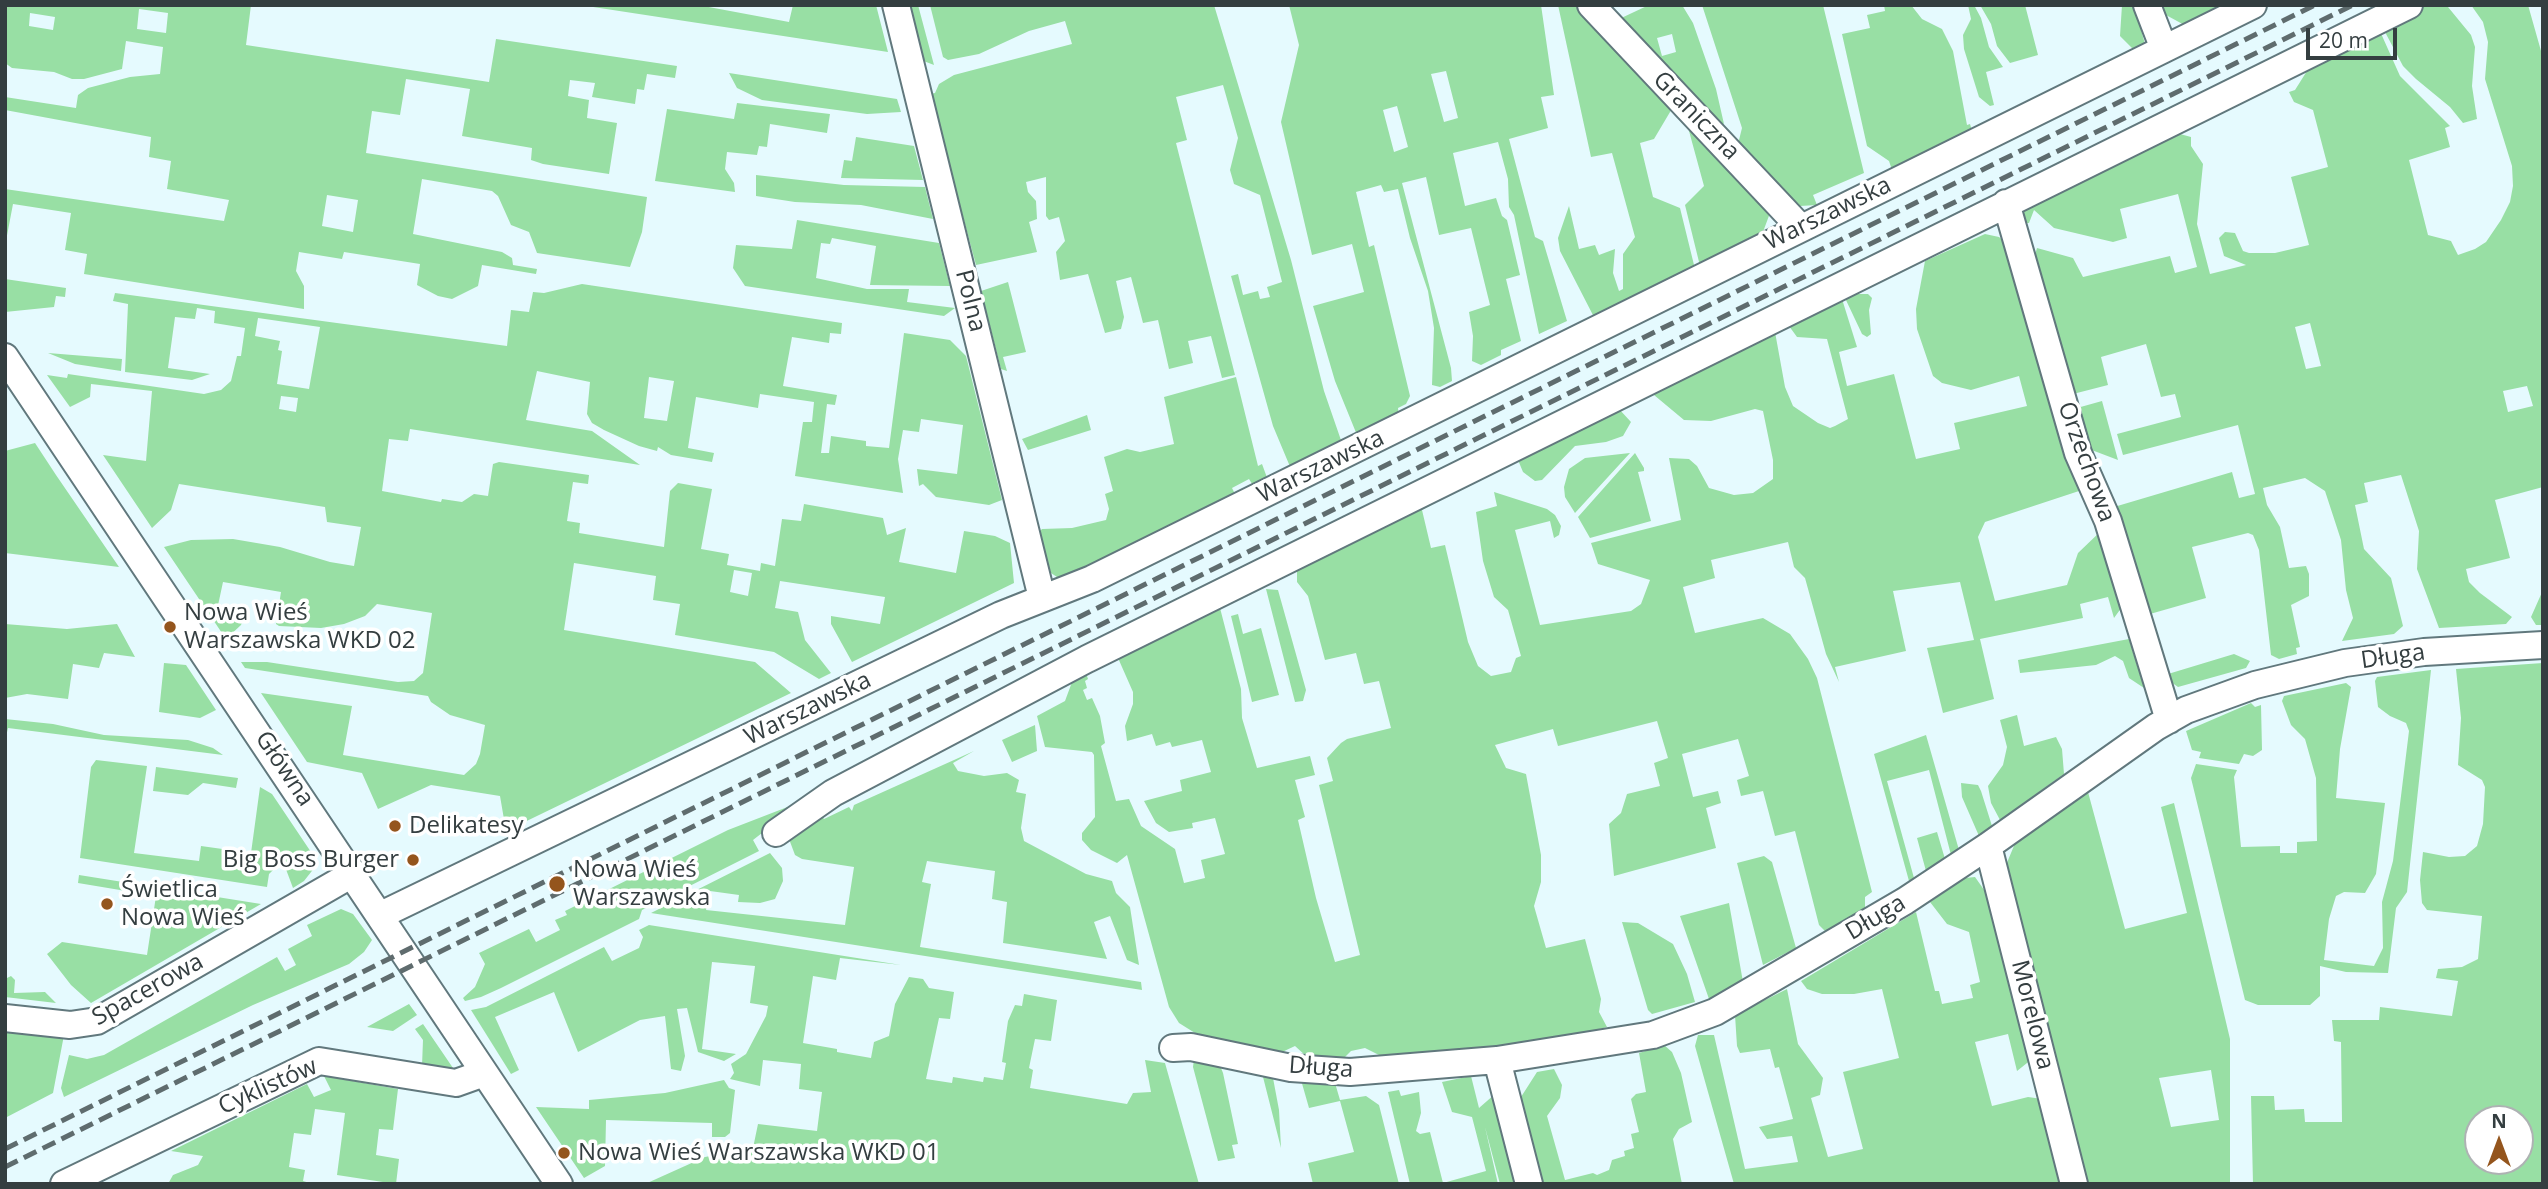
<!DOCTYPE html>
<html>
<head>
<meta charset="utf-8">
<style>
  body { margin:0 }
  #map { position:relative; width:2548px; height:1189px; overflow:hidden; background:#e5fafe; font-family:"Open Sans",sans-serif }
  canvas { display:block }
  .frame { position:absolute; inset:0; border:7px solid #343e40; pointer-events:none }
  .north { position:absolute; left:2464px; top:1105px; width:70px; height:70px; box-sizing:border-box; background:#fff; border:2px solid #aeb2b3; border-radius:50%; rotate:0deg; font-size:19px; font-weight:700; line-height:28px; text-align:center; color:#343e40 }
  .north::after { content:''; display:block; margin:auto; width:24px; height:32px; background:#94551d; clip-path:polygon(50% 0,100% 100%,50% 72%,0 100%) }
  .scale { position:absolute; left:2306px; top:28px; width:91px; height:32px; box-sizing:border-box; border:4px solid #343e40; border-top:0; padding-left:9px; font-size:21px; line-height:24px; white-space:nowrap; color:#343e40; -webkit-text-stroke:5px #fff; paint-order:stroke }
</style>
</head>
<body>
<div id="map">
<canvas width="2548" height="1189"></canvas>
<div class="frame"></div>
<div class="north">N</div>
<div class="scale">20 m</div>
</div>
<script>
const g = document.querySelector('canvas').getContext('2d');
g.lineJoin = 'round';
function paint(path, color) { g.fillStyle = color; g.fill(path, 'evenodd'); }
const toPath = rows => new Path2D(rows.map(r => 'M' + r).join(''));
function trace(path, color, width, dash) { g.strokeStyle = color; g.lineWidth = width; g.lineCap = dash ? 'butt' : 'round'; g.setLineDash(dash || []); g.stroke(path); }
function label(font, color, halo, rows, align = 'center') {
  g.font = font + ' "Open Sans",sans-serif'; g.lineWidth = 7; g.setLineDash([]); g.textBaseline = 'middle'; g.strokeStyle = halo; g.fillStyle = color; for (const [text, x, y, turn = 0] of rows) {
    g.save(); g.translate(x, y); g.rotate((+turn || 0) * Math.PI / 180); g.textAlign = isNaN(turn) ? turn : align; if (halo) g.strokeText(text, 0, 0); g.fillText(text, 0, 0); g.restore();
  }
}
const green = toPath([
  [5,5,251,5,246,45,489,82,496,39,677,66,675,78,647,74,644,90,637,89,635,104,592,97,595,83,570,80,568,96,589,100,587,118,617,123,609,174,543,164,531,160,532,148,462,136,470,89,406,79,400,115,372,111,366,153,647,197,642,232,630,267,537,253,529,232,511,225,498,196,492,191,422,179,413,234,502,252,512,258,513,265,537,269,536,274,482,265,478,286,452,299,438,296,417,285,420,264,344,252,342,259,299,252,296,271,304,286,304,309,84,274,87,254,65,250,71,213,13,204,5,246,5,189,224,221,229,200,167,189,171,161,149,157,151,137,5,110,5,97,76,108,78,95,88,88,130,77,160,74,163,47,126,41,122,69,84,79,72,79,54,72,12,68,5,63],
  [139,9,168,13,166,33,137,29],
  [30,13,55,17,53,30,29,26],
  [327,195,358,200,353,232,322,226],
  [580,5,698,5,789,22,793,5,876,5,888,52],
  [909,5,918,5,934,65,921,60],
  [930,5,1214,5,1291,260,1324,391,1343,446,1291,469,1273,426,1231,276,1238,274,1243,295,1258,291,1260,299,1270,297,1267,287,1282,282,1260,195,1234,184,1230,170,1238,138,1223,85,1176,97,1187,140,1176,143,1235,375,1222,378,1211,336,1188,341,1193,363,1169,369,1158,320,1143,323,1131,277,1116,281,1124,317,1121,329,1105,333,1088,274,1060,280,1056,252,1065,241,1059,217,1049,220,1046,216,1046,177,1026,182,1028,192,1036,201,1037,219,1029,222,1037,252,976,265,930,94,935,93,939,84,954,75,1072,44,1065,21,1029,31,979,54,948,60,943,57],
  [1289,5,1541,5,1554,95,1541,97,1548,128,1509,139,1535,237,1543,241,1567,321,1539,334,1514,215,1509,207,1508,179,1498,142,1453,153,1465,206,1496,198,1502,216,1507,220,1520,275,1506,279,1521,341,1501,350,1501,355,1481,365,1472,361,1473,336,1469,312,1490,305,1471,228,1439,235,1426,177,1402,183,1451,368,1452,381,1440,387,1432,385,1434,328,1428,291,1410,238,1398,189,1384,192,1381,185,1356,192,1369,247,1374,245,1410,396,1406,404,1398,408,1399,418,1357,435,1335,381,1313,306,1364,292,1352,244,1312,255,1281,122,1299,45],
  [1446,71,1458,118,1444,122,1431,74],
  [1397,106,1408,147,1394,152,1383,110],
  [1558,5,1575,5,1595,30,1673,107,1654,139,1640,143,1653,197,1680,208,1695,269,1596,321,1560,251,1558,238,1569,206,1579,249,1595,245,1599,255,1615,249,1613,273,1619,291,1623,289,1623,254,1635,237,1612,153,1591,157],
  [1649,5,1682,5,1693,23,1716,89,1724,124,1713,118,1617,20],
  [1672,34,1676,52,1662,56,1657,38],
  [1702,5,1823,5,1864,173,1813,195,1817,205,1800,206,1794,205,1737,148,1742,128],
  [1884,5,1911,5,1922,19,1942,29,1953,51,1967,125,1970,124,1973,134,1893,173,1889,161,1867,146,1842,34,1870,28,1867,15,1885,11],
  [1968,5,1974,5,1981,18,1989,47,2003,67,1986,72,1994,105,1990,106,1979,97,1964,49,1963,35,1971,19],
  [1980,5,2025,5,2038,55,2010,63,1997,46,1991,24],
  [2122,5,2134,5,2145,44,2133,49,2120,36],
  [2161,5,2234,5,2188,27,2166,15],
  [2427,5,2448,7,2471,35,2475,47,2472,86,2477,119,2463,123,2450,107,2416,79,2403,66,2385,32,2383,27],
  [2471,5,2528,5,2543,58,2543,487,2495,500,2510,558,2466,569,2469,582,2480,593,2512,617,2506,624,2439,628,2417,569,2419,531,2401,475,2364,483,2368,502,2355,505,2364,549,2391,578,2403,626,2394,634,2342,641,2353,618,2346,590,2341,540,2325,491,2305,478,2263,488,2267,505,2280,527,2289,568,2306,566,2309,574,2309,596,2291,605,2300,647,2296,648,2297,654,2279,659,2271,655,2259,550,2253,535,2248,533,2192,547,2206,598,2150,614,2168,674,2234,654,2250,661,2246,668,2178,687,2167,679,2114,507,2232,472,2239,498,2255,494,2238,425,2123,455,2117,434,2181,417,2175,394,2161,397,2146,344,2101,357,2108,385,2073,394,2034,258,2037,248,2073,258,2083,277,2170,256,2175,273,2197,267,2178,194,2120,209,2127,238,2113,242,2054,228,2034,210,2029,223,2024,223,2023,213,2026,206,2178,128,2180,134,2191,137,2191,146,2203,164,2197,224,2210,274,2246,265,2224,256,2219,238,2225,232,2235,233,2243,251,2249,253,2275,253,2309,245,2291,177,2328,167,2313,110,2294,102,2289,92,2295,90,2307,71,2305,66,2379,29,2400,76,2450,126,2445,128,2450,147,2409,160,2428,235,2451,241,2458,255,2475,249,2486,242,2501,220,2510,202,2513,186,2512,166,2485,79,2488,42,2483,22],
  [2310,323,2321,366,2306,369,2295,327],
  [2527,386,2533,406,2508,412,2503,391],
  [729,73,897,99,901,112,867,114,762,100,737,88],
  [737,103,830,114,827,133,770,124,767,147,759,146,757,155,727,152,725,169,734,183,735,192,655,181,667,109,734,119],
  [1686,120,1770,213,1760,240,1700,266,1685,205,1704,186],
  [856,137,914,146,923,180,841,178,844,160,852,161],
  [756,175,844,185,925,187,933,219,861,205,795,202,756,196],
  [797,220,939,243,950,286,870,285,876,246,832,238,830,244,821,243,816,278,867,289,909,289,907,302,955,308,944,316,745,286,733,268,736,245,792,249],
  [1985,234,1999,237,2007,244,2079,491,1985,522,1978,537,1995,601,2067,585,2078,553,2102,530,2122,607,2114,618,2108,597,2080,604,2083,618,1980,639,1994,699,1943,713,1927,648,1974,640,1960,582,1893,591,1906,651,1835,667,1839,682,1826,654,1805,578,1794,567,1788,542,1711,560,1715,578,1683,587,1695,633,1763,618,1790,634,1808,659,1817,678,1872,892,1865,897,1865,909,1826,932,1819,925,1795,831,1775,836,1763,791,1741,796,1737,780,1749,776,1738,739,1682,754,1693,797,1718,791,1721,803,1706,808,1716,848,1614,876,1609,824,1621,813,1627,794,1660,786,1654,763,1668,758,1657,721,1558,746,1553,729,1495,745,1506,768,1526,774,1541,855,1541,882,1534,906,1546,948,1585,939,1601,999,1599,1012,1607,1027,1538,1045,1385,1058,1365,1048,1351,1051,1343,1059,1306,1056,1295,1046,1280,1053,1195,1033,1179,1023,1169,1007,1127,855,1117,863,1091,850,1082,840,1082,833,1095,817,1094,755,1092,752,1045,747,1037,716,1065,701,1075,674,1086,673,1088,679,1085,681,1087,688,1083,690,1087,700,1092,698,1100,716,1105,743,1101,746,1116,801,1129,799,1141,826,1175,849,1184,883,1205,878,1201,860,1225,854,1215,818,1192,823,1193,828,1169,832,1156,823,1144,801,1182,791,1180,780,1211,772,1202,740,1172,747,1170,742,1156,746,1152,734,1127,741,1125,726,1133,704,1133,692,1118,658,1220,608,1241,689,1242,718,1257,768,1310,756,1315,775,1295,780,1305,817,1298,820,1316,898,1335,962,1360,955,1319,785,1333,781,1327,758,1341,743,1347,739,1391,728,1379,681,1364,684,1356,653,1325,660,1308,596,1297,582,1297,564,1432,498,1435,503,1422,510,1431,548,1445,545,1468,642,1478,666,1491,676,1511,672,1516,658,1521,656,1508,610,1494,597,1483,561,1476,512,1497,506,1494,492,1547,509,1555,515,1561,526,1559,535,1554,538,1550,521,1515,530,1540,625,1631,611,1641,604,1650,580,1598,564,1591,543,1681,520,1669,458,1689,459,1697,466,1709,488,1734,495,1753,493,1773,479,1773,460,1763,411,1755,409,1711,421,1684,420,1654,395,1655,391,1775,332,1785,387,1793,406,1818,423,1830,428,1835,426,1848,419,1827,339,1797,337,1789,326,1842,299,1857,347,1839,352,1847,386,1894,374,1916,459,1960,449,1954,423,2027,406,2019,376,1971,390,1942,383,1933,376,1917,329,1916,309,1925,261],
  [5,279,66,288,65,297,56,296,54,307,5,312],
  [1008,282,1026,352,1003,357,1007,371,1001,369,981,291],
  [582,284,842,323,841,334,830,333,829,343,792,337,783,386,837,395,835,405,827,404,821,453,829,453,831,436,866,441,866,446,889,448,904,333,950,340,966,356,1002,500,989,505,936,497,923,484,919,486,917,469,957,474,963,425,921,419,919,432,903,430,898,459,903,493,795,476,803,422,812,422,814,402,760,394,758,408,696,397,688,448,714,453,712,462,671,455,658,447,657,451,639,446,604,430,592,423,587,414,590,382,537,371,526,420,592,431,640,465,410,429,408,441,389,439,382,491,441,502,442,499,462,502,474,494,488,496,493,464,499,462,589,475,588,484,573,482,567,521,580,523,579,533,664,547,670,491,678,483,712,489,701,549,729,554,727,565,760,571,761,563,775,566,782,519,801,521,804,504,883,518,887,535,906,528,899,562,956,573,964,531,995,536,1010,543,1014,583,852,662,831,624,831,616,880,624,885,597,780,581,775,608,798,612,805,640,831,673,819,679,774,652,675,635,680,604,653,600,656,576,574,563,564,630,755,662,791,693,506,831,500,796,431,785,378,809,362,773,307,762,261,693,352,706,343,755,464,775,476,764,480,754,485,725,450,715,431,702,428,696,245,668,241,662,267,662,398,682,414,681,423,673,432,613,377,604,365,616,344,624,321,628,279,626,276,624,281,592,223,582,217,610,245,615,241,625,226,639,164,547,191,540,233,539,280,547,330,562,354,566,361,527,327,522,325,507,179,484,171,510,152,528,103,455,146,461,152,391,91,384,90,397,70,407,47,375,67,378,68,374,204,394,221,390,231,381,237,356,241,356,245,328,214,323,215,311,197,308,195,319,175,317,168,368,210,374,192,380,125,372,128,304,113,301,115,293,507,346,511,310,529,312,533,292,544,293],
  [258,318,320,327,309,389,277,384,282,351,278,350,280,341,255,336],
  [649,377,674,381,667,421,644,418],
  [281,396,298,398,296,412,279,409],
  [734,570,752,573,748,596,730,592],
  [1857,294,1868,294,1872,298,1869,310,1871,334,1867,337,1862,334,1845,298],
  [48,353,122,359,121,371,75,364],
  [1236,377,1258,466,1262,464,1269,483,1254,487,1249,479,1232,488,1236,496,1174,530,1060,579,1051,573,1038,533,1042,529,1072,528,1106,520,1109,509,1105,494,1113,491,1104,457,1127,449,1140,452,1174,444,1164,397],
  [2102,401,2118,460,2089,449,2077,408],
  [1619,409,1631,422,1623,436,1606,442,1575,446,1542,480,1535,481,1523,472,1518,460],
  [1087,415,1091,430,1028,450,1022,439],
  [35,443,56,475,119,567,5,553,5,451],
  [1630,453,1575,513,1565,497,1564,487,1569,469,1585,458],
  [1635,453,1644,468,1644,471,1638,472,1651,521,1590,538,1578,517],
  [1266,589,1278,590,1306,690,1303,701,1295,702],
  [2543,590,2543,625,2536,625,2531,617],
  [1238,614,1243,634,1261,628,1279,695,1252,702,1231,616],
  [5,624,67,629,117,624,135,657,104,653,99,668,73,664,68,699,27,694,5,698],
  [2129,639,2144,688,2129,678,2123,661,2115,656,2096,665,2020,673,2018,660],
  [164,663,186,665,216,710,200,718,159,712],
  [2543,663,2543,1184,2253,1184,2251,1096,2274,1096,2275,1110,2304,1109,2305,1122,2342,1122,2341,1042,2334,1041,2332,1020,2379,1020,2380,1007,2452,1016,2458,981,2436,978,2438,969,2462,967,2478,959,2482,916,2427,910,2422,903,2420,880,2423,852,2449,857,2465,856,2477,846,2483,824,2485,787,2482,780,2458,765,2461,718,2456,669],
  [2478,1119,2520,1119,2520,1161,2478,1161],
  [2431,670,2407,892,2396,908,2388,973,2346,972,2320,966,2320,996,2310,1005,2258,1005,2245,1000,2191,778,2196,764,2237,770,2234,777,2241,847,2280,846,2280,853,2297,853,2297,842,2317,841,2316,778,2305,739,2291,725,2282,701,2284,696,2346,683,2351,687,2340,749,2336,798,2385,803,2376,874,2365,893,2344,892,2336,896,2329,919,2324,960,2374,966,2383,948,2382,902,2393,861,2409,731,2406,723,2390,716,2378,707,2375,681,2377,677],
  [2251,703,2255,707,2261,705,2262,750,2253,756,2244,754,2239,764,2199,758,2201,752,2192,750,2186,731],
  [2017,715,2024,746,2056,737,2062,749,2064,774,2000,820,1991,803,1988,786,2003,765,2007,747,2000,720],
  [5,719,53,724,104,735,188,740,213,748,223,755,8,728,5,741],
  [1035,725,1037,751,1012,762,1002,740],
  [1926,735,1959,850,1951,855,1929,770,1887,781,1914,878,1909,881,1874,754],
  [974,751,953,763,958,771,984,776,1007,773,1019,780,1016,792,1026,794,1021,828,1024,841,1086,874,1112,881,1116,893,1130,907,1139,965,1127,960,1110,916,1094,922,1107,959,1003,943,1007,902,992,899,995,871,927,861,922,882,931,884,920,947,1141,982,1142,990,651,913,770,853,782,868,783,881,775,899,760,903,738,902,739,895,710,891,706,910,845,925,854,867,802,859,795,855,789,839,819,812,824,819,849,807,852,811,854,805],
  [96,760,147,766,134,853,199,861,201,846,251,853,260,787,272,794,313,855,315,867,304,881,293,888,284,864,276,867,269,874,267,887,80,858,91,767],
  [156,767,238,778,236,788,203,783,188,795,153,791],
  [1961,783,1978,785,1981,791,1992,826,1979,836,1962,797],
  [2084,789,2088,792,2125,929,2187,913,2161,807,2174,803,2230,1039,2230,1184,2083,1184,2006,865,2016,841],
  [2211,1070,2219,1120,2171,1127,2159,1078],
  [803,801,753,840,759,851,642,910,639,919,501,988,481,997,465,1001,463,998,475,987,485,964,479,953,529,929,536,942,560,930,555,920,567,915,565,911,728,830],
  [1937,832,1945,859,1926,871,1917,838],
  [1764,856,1772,862,1796,948,1763,965,1737,863],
  [79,875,261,904,91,1003,71,985,47,954,62,942,147,955,156,896,78,883],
  [1975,877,1987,894,2004,966,2012,981,2032,1059,2017,1071,2008,1034,1975,1042,1992,1106,2028,1097,2042,1099,2063,1184,1734,1184,1695,1046,1698,1035,1714,1035,1745,1169,1798,1162,1792,1136,1767,1139,1759,1127,1793,1119,1779,1067,1775,1068,1770,1049,1740,1053,1737,1046,1735,1015,1787,989,1798,1044,1823,1078,1820,1095,1811,1098,1828,1157,1863,1149,1843,1072,1899,1058,1882,989,1854,994,1822,994,1807,989,1801,981,1916,912,1935,991,1939,991,1942,1004,1973,998,1970,985,1980,982,1969,932,1947,924,1930,902,1965,878],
  [1729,903,1743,982,1709,999,1680,916],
  [341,909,353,914,372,940,364,952,349,964,253,1005,64,1097,61,1088,69,1055,87,1059,104,1055,277,957,285,971,296,965,288,949,312,936,307,925],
  [1622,922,1638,923,1673,944,1687,974,1695,1002,1652,1014,1648,1010],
  [649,925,901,965,840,958,836,980,813,976,803,1043,837,1049,837,1052,871,1058,874,1042,889,1036,895,1004,909,977,923,979,929,988,954,992,950,1019,939,1018,926,1079,952,1083,953,1077,983,1082,984,1077,1003,1080,1006,1063,1002,1062,1008,1021,1015,1005,1022,1006,1024,994,1057,1000,1051,1041,1035,1039,1029,1068,1033,1070,1030,1088,1127,1104,1133,1093,1151,1092,1145,1060,1165,1063,1199,1184,645,1184,705,1157,753,1148,758,1124,817,1131,822,1092,799,1089,801,1064,763,1060,760,1086,730,1079,734,1073,731,1064,746,1054,766,1016,768,1006,750,1003,755,966,712,962,702,1049,736,1054,724,1061,698,1052,687,1008,677,1009,685,1056,681,1071,671,1069,665,1016,640,1020,578,1052,554,992,495,1017,519,1070,511,1074,471,1010,486,1007,604,947,612,961,639,948,643,937,639,930],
  [11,976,15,980,14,993,45,992,56,1003,5,997,5,979],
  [409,1004,417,1015,393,1031,367,1027],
  [423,1024,453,1068,447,1071,422,1066,423,1040,415,1029],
  [5,1028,64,1035,53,1093,5,1118],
  [1664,1045,1672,1052,1681,1073,1692,1122,1679,1129,1673,1139,1682,1184,1543,1184,1521,1097,1537,1072,1554,1069,1562,1085,1560,1098,1547,1116,1565,1180,1593,1173,1597,1175,1609,1170,1612,1160,1625,1156,1624,1151,1634,1148,1631,1134,1639,1132,1631,1099,1636,1094,1646,1092,1639,1053],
  [1194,1059,1219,1063,1223,1073,1238,1144,1232,1145,1235,1158,1218,1161,1193,1067],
  [1262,1073,1273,1078,1279,1110,1281,1148],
  [324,1076,398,1089,393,1130,379,1129,376,1155,399,1159,396,1184,337,1175,345,1113,315,1109,311,1135,294,1133,289,1167,305,1170,303,1181,313,1184,168,1184,173,1175,198,1165,203,1156,171,1151,307,1084,314,1097,331,1090],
  [1471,1076,1479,1108,1495,1094,1519,1184,1500,1184,1485,1127,1498,1184,1410,1184,1388,1092,1399,1090,1401,1096,1419,1092,1421,1113,1416,1131,1420,1134,1430,1132,1443,1183,1486,1171,1472,1117,1452,1112,1442,1082],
  [724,1080,729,1088,735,1090,730,1133,725,1137,712,1137,712,1123,606,1120,605,1166,584,1178,536,1107,589,1109,589,1100,665,1093],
  [1301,1080,1335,1083,1340,1100,1366,1096,1379,1105,1399,1184,1313,1184,1308,1163,1354,1152,1340,1101,1309,1108]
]);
const street = toPath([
  [896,5,1042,598],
  [1591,5,1800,227],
  [2147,5,2164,49],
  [2006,203,2078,453,2108,521,2169,720],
  [5,357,559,1184],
  [776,833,833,793,1087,659,2409,5],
  [1988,846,2074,1184],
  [381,915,1001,615,1092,579,2253,5],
  [5,1018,70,1025,97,1021,354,873],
  [1173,1048,1191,1047,1291,1068,1350,1072,1497,1060,1653,1035,1715,1012,1905,901,1988,846,2156,727,2186,710,2255,685,2345,663,2424,652,2543,645],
  [1497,1060,1529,1184],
  [64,1184,319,1061,456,1083,484,1073]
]);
const rail = toPath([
  [5,1149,2315,5],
  [5,1167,2353,5]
]);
const markers = [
  [170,627,7,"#94551d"],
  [395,826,7,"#94551d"],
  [413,860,7,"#94551d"],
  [557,884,9,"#94551d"],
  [107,904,7,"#94551d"],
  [564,1153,7,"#94551d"]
];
const streetNames = [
  ["Graniczna",1696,116,46],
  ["Warszawska",1828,214,-26],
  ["Polna",970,301,76],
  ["Orzechowa",2086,462,70],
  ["Warszawska",1321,467,-26],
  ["Długa",2393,657,-8],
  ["Warszawska",808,709,-26],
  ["Główna",284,769,56],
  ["Długa",1876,918,-31],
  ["Spacerowa",148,990,-29],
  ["Morelowa",2032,1015,76],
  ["Długa",1321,1068,4],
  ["Cyklistów",268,1087,-24]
];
const poiNames = [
  ["Nowa Wieś",184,613],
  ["Warszawska WKD 02",184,641],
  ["Delikatesy",409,826],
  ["Big Boss Burger",399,860,"right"],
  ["Nowa Wieś",573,870],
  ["Warszawska",573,898],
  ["Świetlica",121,890],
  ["Nowa Wieś",121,918],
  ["Nowa Wieś Warszawska WKD 01",578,1153]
];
paint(green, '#98dfa4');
trace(street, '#61787d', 30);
trace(street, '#fff', 26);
trace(rail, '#5f6c6e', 5, [14, 7]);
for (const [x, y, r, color] of markers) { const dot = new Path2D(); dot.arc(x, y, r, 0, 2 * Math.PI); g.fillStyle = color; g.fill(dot); trace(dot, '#fff', 2.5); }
label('24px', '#343e40', '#fff', streetNames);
label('24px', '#343e40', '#fff', poiNames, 'left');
</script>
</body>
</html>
